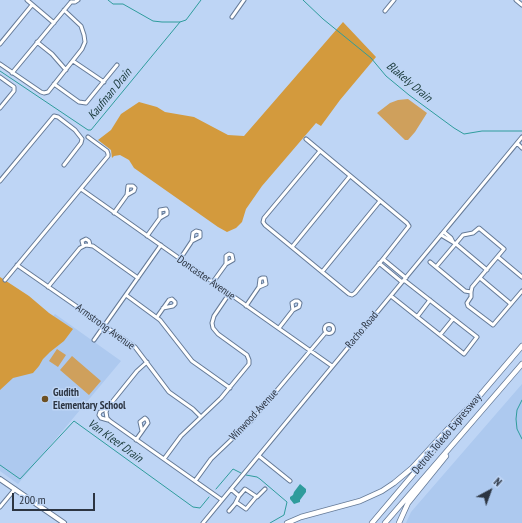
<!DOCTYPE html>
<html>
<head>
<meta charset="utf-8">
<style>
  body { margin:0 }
  #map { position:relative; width:522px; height:523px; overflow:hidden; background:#bed5f5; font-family:"PT Sans Narrow",sans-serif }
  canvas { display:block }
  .north { position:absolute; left:470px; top:471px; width:40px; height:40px; -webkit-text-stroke:3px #bed5f5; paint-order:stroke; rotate:41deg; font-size:11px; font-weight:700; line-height:16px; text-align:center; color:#2c3542 }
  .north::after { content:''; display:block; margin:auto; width:14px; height:18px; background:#2c3542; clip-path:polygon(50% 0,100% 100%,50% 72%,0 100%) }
  .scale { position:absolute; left:12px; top:493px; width:83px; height:18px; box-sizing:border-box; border:2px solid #2c3542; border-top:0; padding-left:5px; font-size:12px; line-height:14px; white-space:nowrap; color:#2c3542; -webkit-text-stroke:3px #bed5f5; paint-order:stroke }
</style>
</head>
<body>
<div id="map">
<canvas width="522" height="523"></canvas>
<div class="north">N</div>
<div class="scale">200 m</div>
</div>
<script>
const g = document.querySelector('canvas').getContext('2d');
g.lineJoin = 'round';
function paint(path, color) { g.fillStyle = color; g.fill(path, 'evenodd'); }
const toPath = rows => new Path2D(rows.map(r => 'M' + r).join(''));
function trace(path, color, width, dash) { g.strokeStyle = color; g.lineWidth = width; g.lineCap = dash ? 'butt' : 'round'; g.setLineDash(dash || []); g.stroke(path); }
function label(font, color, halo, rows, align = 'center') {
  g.font = font + ' "PT Sans Narrow",sans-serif'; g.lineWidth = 3; g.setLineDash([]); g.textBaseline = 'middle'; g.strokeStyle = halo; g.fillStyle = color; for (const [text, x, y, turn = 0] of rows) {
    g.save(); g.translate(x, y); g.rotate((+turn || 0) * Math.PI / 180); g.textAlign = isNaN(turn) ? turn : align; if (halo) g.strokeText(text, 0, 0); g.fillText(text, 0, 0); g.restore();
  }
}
const built = toPath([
  [55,314,121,361,18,484,0,471,0,379],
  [522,384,522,523,406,523,411,512]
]);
const green = toPath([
  [408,99,427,113,415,132,408,140,405,140,377,113,390,103,398,100],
  [57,349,66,355,58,367,49,361],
  [72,356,101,381,89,395,60,370]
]);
const forest = toPath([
  [343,22,376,57,340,100,321,126,316,123,262,186,246,209,242,222,236,228,227,232,218,227,134,168,129,160,120,155,114,156,112,158,111,150,98,140,111,130,121,114,139,102,157,107,165,112,194,117,228,135,244,136],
  [0,277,29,296,49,313,73,329,64,341,50,352,43,359,39,366,33,373,13,378,0,390]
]);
const water = toPath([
  [300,484,306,489,306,492,300,500,300,502,294,504,290,499,290,497,293,495,294,492]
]);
const stream = toPath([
  [108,0,113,4,123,4,153,21,162,22,180,22,186,20,201,0],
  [303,0,323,19,371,58,386,76,409,95,454,128,464,134,482,131,522,131],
  [0,71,88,130,91,130,180,22],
  [522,400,517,410,516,419,517,429,522,439],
  [0,465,20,479,74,421,193,507,200,508,209,497],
  [246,475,257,477,260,479,287,502,284,515,270,523],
  [216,489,233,469,241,473]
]);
const minor = toPath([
  [27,0,54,23],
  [516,0,522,5],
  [71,2,75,2,78,0],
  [385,11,394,0],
  [232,17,244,0],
  [37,42,52,54,66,70],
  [0,44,32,5],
  [73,61,104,82],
  [0,64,41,92,44,93,48,92,82,49,85,42,84,35,81,26,64,10],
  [12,73,71,2],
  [0,77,14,87,14,91,0,108],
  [54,84,79,102,86,103,117,65],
  [306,139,407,223,409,226,383,259,355,293,352,295,349,294,265,225,263,222,264,218,320,151],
  [517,143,522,148],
  [0,181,54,116,58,117,75,130,82,139,81,143,64,165],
  [81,189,332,366],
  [114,213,127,195,134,191,135,188,133,186,128,186,127,195],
  [444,232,451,238,453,242],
  [441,235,456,244,487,270],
  [147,236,160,218,167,214,167,211,166,209,160,210,160,218],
  [83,245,82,241,86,239,89,241,90,245],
  [292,247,350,176],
  [498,257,522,277],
  [180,259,192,241,200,237,200,232,196,231,193,233,192,241],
  [383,259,406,278],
  [430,262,465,291,471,292],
  [379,263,402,282],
  [17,265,135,347,169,392,193,409,201,417],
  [436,267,463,235,473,233,479,228,504,249,472,287,471,292,471,297,467,303,468,306,493,325,522,291],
  [322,272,380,201],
  [480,278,511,304],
  [5,280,108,156,108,154,107,151,88,137],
  [213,282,226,264,233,260,232,255,229,254,226,256,226,264],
  [48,287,80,248,86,245,93,246,138,278],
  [126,295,160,320,192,361,230,388],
  [391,296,464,354,477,337,404,280],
  [246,306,259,287,266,284,265,278,262,278,260,279,259,287],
  [157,317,169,300,172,299,175,302,175,304,173,306,163,308],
  [417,317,430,300],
  '324.5 329a4.5 4.5 0 1 1 9 0a4.5 4.5 0 1 1-9 0Z',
  [279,328,293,310,299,307,300,303,298,301,295,301,292,303,293,310],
  [440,335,453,319],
  [94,340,161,245],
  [147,362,137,371,108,407,106,412,107,418,110,421,222,500],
  [107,408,100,412,99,415,101,418,108,420],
  [136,440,148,423,147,420,145,418,140,422,142,431],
  [259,456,290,481],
  [164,459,181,436,221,398,249,364,249,360,247,355,218,334,213,328,212,323,214,316,229,294],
  [195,481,211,459,252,420,326,332],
  [239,496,245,489,257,497,265,489],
  [236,502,246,509,256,497],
  [0,507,15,489],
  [229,511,235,504,239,496,231,489],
  [203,523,522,137]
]);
const major = toPath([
  [0,479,64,523]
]);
const highway = toPath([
  [475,401,522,346],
  [287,523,301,517,360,501,382,491,394,483,412,468,456,420,477,399],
  [372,523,438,445],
  [385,523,522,364],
  [399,523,408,503,446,456]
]);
const markers = [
  [45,399,4,"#6d5023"]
];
const streetNames = [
  ["Doncaster Avenue",206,278,35],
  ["Armstrong Avenue",105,327,36],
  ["Racho Road",362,330,-50],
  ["Winwood Avenue",254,415,-47],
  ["Detroit-Toledo Expressway",447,434,-50]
];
const poiNames = [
  ["Gudith",53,393],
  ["Elementary School",53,406]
];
const waterNames = [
  ["Blakely Drain",409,82,40],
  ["Kaufman Drain",110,94,-51],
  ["Van Kleef Drain",115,441,36]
];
paint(built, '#adc9ef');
paint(green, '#cfa05c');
paint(forest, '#d39a3d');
paint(water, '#2f9c9c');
trace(stream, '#2f9c9c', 1);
trace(minor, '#657a97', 5);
trace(major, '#657a97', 6);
trace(highway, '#657a97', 6);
trace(minor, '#fff', 3);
trace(major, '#fff', 4);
trace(highway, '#fff', 4.5);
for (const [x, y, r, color] of markers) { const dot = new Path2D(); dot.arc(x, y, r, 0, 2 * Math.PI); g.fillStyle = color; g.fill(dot); trace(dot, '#bed5f5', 1.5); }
label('11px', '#2c3542', '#bed5f5', streetNames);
label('bold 11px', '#2c3542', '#bed5f5', poiNames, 'left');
label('italic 12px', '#183838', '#bed5f5', waterNames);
</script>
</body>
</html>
